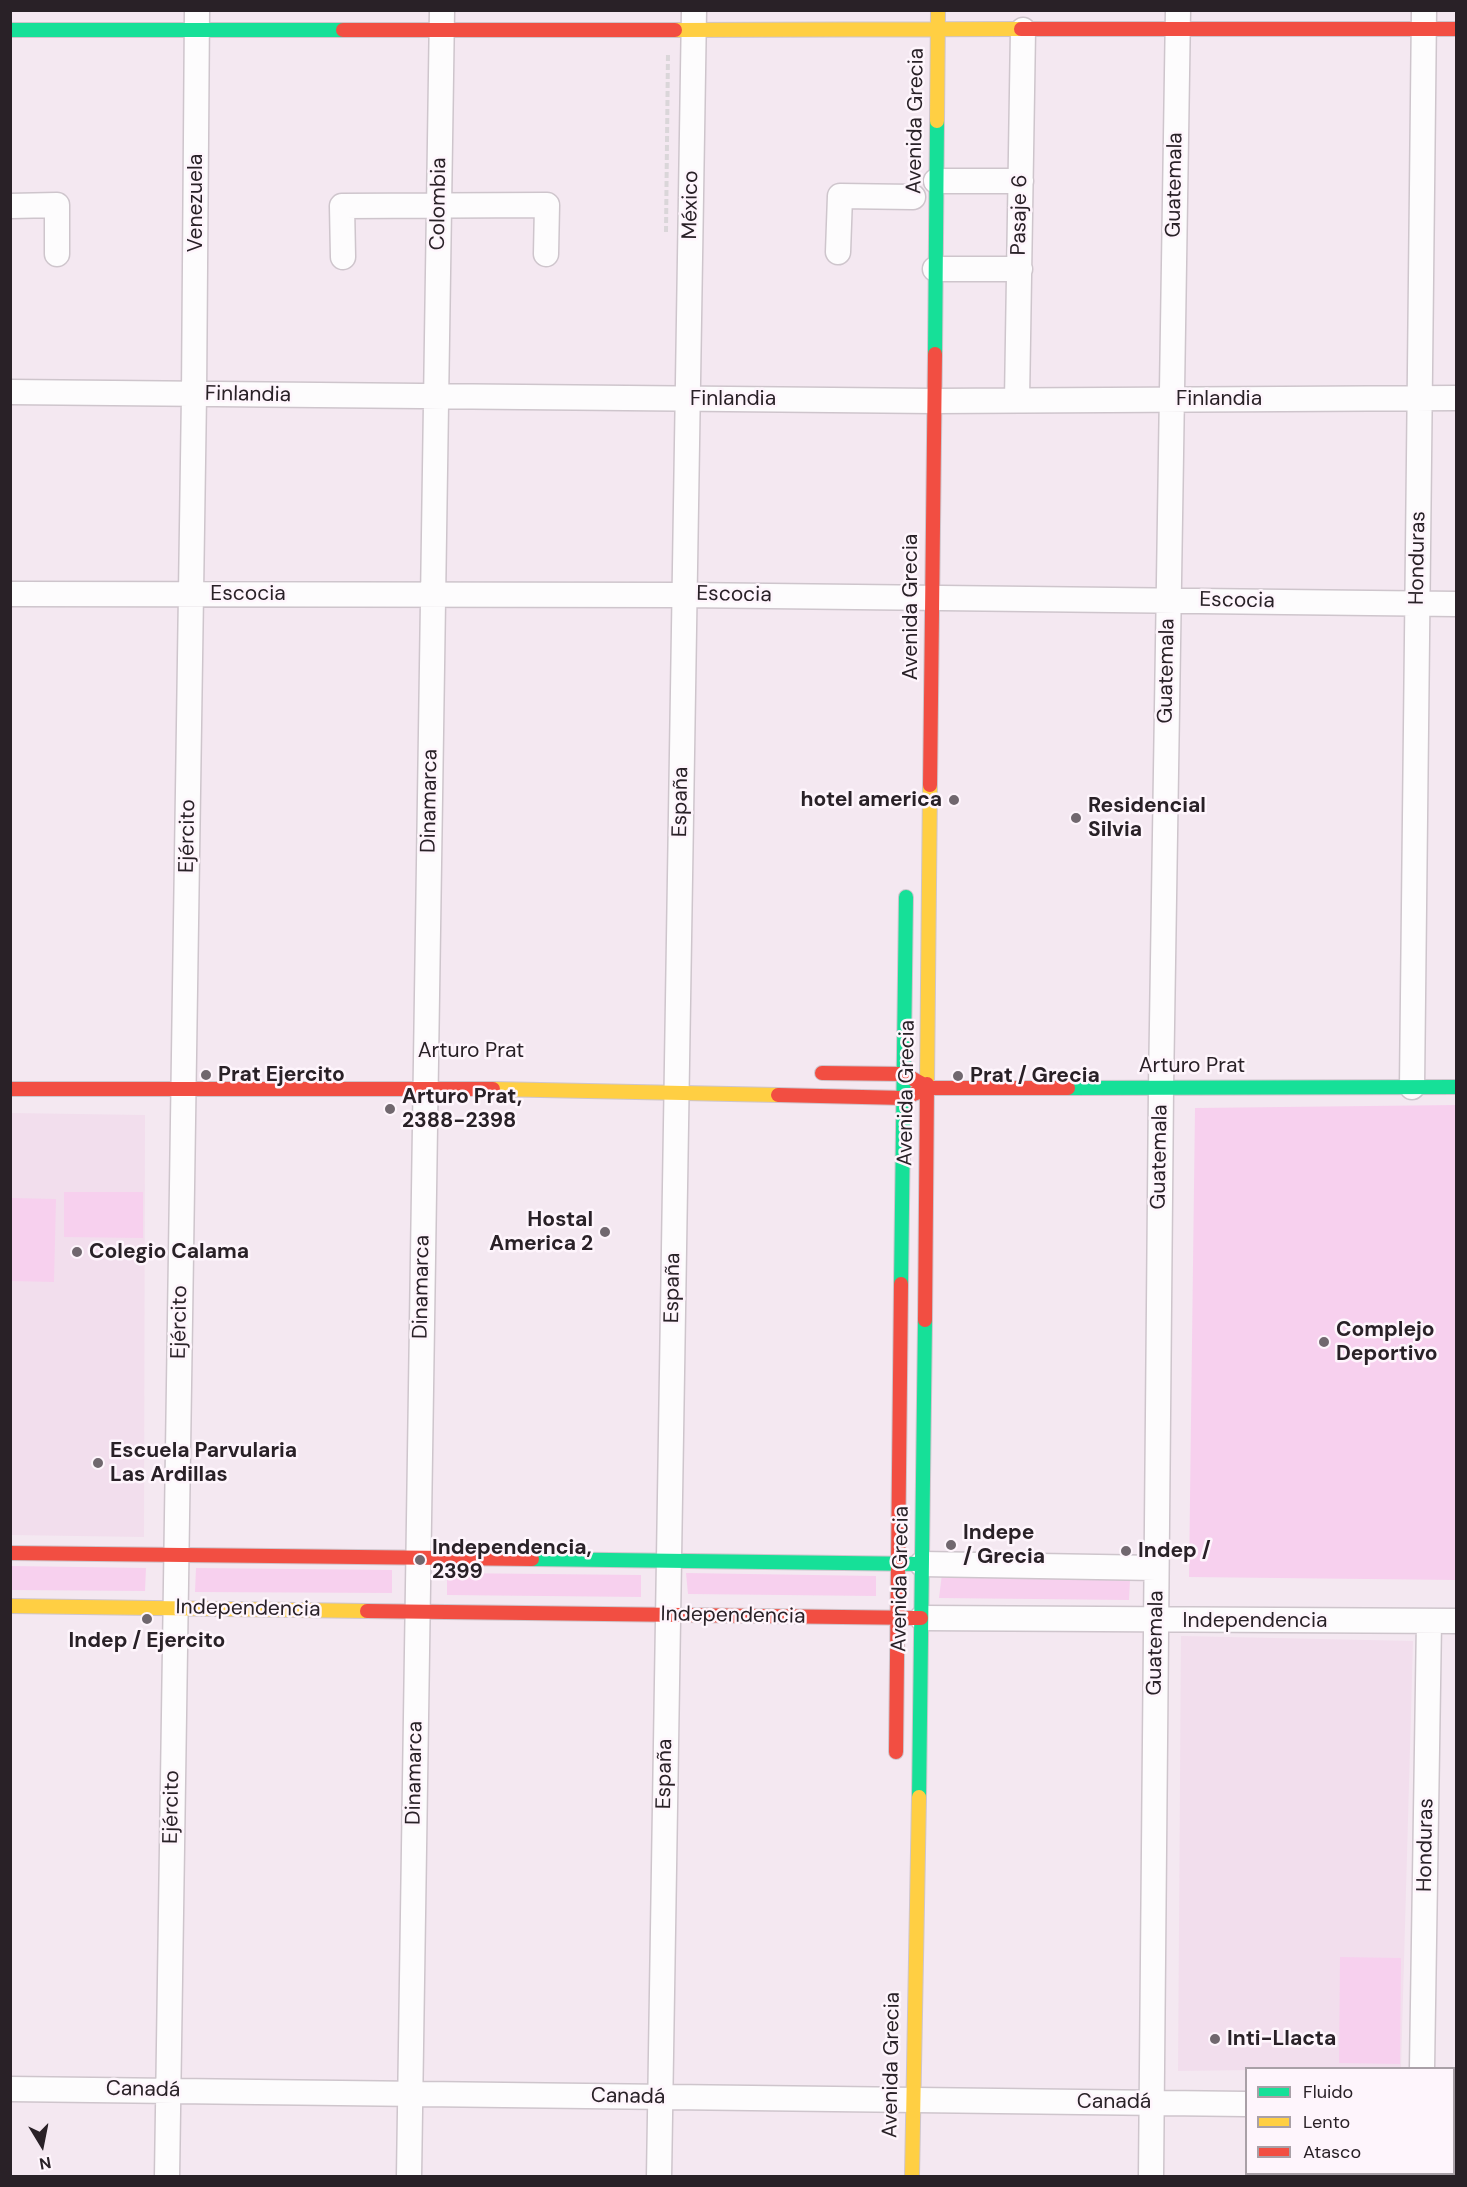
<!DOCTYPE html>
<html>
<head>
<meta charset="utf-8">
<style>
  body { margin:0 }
  #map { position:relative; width:1467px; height:2187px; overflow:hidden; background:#f4e8f1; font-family:"DM Sans",sans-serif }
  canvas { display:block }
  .frame { position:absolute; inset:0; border:12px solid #292127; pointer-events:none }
  .legend { position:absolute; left:1245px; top:2067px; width:210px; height:108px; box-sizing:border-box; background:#fef5fc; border:2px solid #a9a0a7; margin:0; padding:8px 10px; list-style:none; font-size:18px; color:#292127 }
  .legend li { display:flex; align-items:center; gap:12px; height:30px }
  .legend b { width:30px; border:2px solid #a9a0a7 }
  .north { position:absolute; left:12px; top:2115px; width:60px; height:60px; -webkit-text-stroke:4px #fef5fc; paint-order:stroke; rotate:170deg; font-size:16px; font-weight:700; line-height:24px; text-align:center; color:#292127 }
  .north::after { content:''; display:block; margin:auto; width:21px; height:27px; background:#292127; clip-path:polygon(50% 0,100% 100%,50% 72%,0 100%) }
</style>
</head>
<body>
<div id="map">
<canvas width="1467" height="2187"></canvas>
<div class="frame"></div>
<ul class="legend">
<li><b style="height:8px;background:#16e098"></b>Fluido</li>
<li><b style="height:8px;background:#ffcf43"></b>Lento</li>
<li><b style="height:8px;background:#f24e42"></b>Atasco</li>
</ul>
<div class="north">N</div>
</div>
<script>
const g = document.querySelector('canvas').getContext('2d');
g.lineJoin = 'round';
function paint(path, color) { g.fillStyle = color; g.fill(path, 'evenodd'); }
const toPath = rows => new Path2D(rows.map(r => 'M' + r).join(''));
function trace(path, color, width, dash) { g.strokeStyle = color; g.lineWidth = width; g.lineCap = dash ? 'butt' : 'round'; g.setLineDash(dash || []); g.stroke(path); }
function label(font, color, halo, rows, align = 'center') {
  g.font = font + ' "DM Sans",sans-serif'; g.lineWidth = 5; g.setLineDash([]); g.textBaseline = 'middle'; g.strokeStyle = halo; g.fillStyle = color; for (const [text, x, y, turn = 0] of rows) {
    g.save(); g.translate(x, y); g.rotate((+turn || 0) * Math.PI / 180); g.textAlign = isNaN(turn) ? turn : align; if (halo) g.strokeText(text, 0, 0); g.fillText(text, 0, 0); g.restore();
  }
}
const built = toPath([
  [11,1113,145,1115,144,1537,11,1535],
  [1181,1636,1413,1641,1401,2068,1178,2071]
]);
const green = toPath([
  [1456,1105,1456,1580,1189,1577,1195,1108],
  [64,1192,143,1192,143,1238,64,1237],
  [12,1198,56,1199,54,1282,11,1281],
  [11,1566,146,1568,145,1591,11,1590],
  [196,1568,392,1570,392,1593,195,1592],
  [447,1573,641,1575,641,1597,447,1595],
  [686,1573,876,1576,876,1596,688,1594],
  [942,1574,1130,1580,1129,1600,939,1598],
  [1340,1957,1401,1958,1400,2064,1339,2063]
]);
const path = toPath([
  [666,232,668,53]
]);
const street = toPath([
  [936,181,1021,181],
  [10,206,57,205,57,254],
  [838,252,840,196,913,197],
  [343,257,342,206,547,205,546,254],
  [935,269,1020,269],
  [10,392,934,401,1456,398],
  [1017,400,1023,30],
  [10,594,684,595,1456,604],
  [1412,1087,1424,10],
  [922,1564,1156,1568],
  [922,1618,1456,1621],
  [1422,2068,1429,1621],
  [10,2089,1246,2104],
  [1454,2106,1456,2106],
  [167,2176,194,395,197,10],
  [409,2176,442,10],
  [659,2176,694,10],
  [1151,2176,1161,1088,1178,10],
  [1399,2176,1400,2174]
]);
const fast = toPath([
  [10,30,343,30],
  [935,354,937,121],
  [1068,1088,1456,1087],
  [901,1284,906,897],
  [532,1559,921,1564],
  [919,1797,925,1320]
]);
const slow = toPath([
  [675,30,1021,29],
  [937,121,938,10],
  [927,1084,930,785],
  [493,1089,778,1095],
  [10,1606,367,1611],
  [912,2176,919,1797]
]);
const jam = toPath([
  [1021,29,1456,29],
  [343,30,675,30],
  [930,785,935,354],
  [822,1073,904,1074,924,1085],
  [10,1089,493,1089],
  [778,1095,904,1098,928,1088,1068,1088],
  [925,1320,927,1084],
  [10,1553,532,1559],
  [367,1611,921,1618],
  [896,1752,901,1284]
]);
const markers = [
  [954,800,6,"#70676e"],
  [1076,818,6,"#70676e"],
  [206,1075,6,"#70676e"],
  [958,1076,6,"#70676e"],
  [390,1109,6,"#70676e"],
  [605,1232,6,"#70676e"],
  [77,1252,6,"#70676e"],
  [1324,1342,6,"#70676e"],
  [98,1463,6,"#70676e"],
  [951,1545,6,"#70676e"],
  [1126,1551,6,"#70676e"],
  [420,1560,6,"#70676e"],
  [147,1619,6,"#70676e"],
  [1215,2039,6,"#70676e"]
];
const streetNames = [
  ["Avenida Grecia",916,121,-89],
  ["Guatemala",1175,185,-89],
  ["Venezuela",196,203,-90],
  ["Colombia",439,204,-89],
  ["México",691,205,-89],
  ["Pasaje 6",1020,215,-89],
  ["Finlandia",248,395,1],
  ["Finlandia",733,399],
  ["Finlandia",1219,399],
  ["Honduras",1418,558,-89],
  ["Escocia",248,594],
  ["Escocia",734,595,1],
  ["Escocia",1237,601,1],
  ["Avenida Grecia",911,607,-90],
  ["Guatemala",1167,671,-89],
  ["Dinamarca",430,801,-89],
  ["España",681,802,-89],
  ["Ejército",188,836,-89],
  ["Arturo Prat",471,1051],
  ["Arturo Prat",1192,1066],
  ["Avenida Grecia",907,1093,-89],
  ["Guatemala",1160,1157,-89],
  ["Dinamarca",422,1287,-89],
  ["España",673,1288,-89],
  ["Ejército",180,1322,-89],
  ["Avenida Grecia",901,1579,-89],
  ["Independencia",248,1609,1],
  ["Independencia",733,1616,1],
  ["Independencia",1255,1621],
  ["Guatemala",1156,1643,-89],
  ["Dinamarca",415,1773,-89],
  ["España",665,1774,-89],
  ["Ejército",172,1807,-89],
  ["Honduras",1426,1845,-89],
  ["Avenida Grecia",892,2065,-89],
  ["Canadá",143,2090,1],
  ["Canadá",628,2097,1],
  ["Canadá",1114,2102]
];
const poiNames = [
  ["hotel america",942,800,"right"],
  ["Residencial",1088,806],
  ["Silvia",1088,830],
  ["Prat Ejercito",218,1075],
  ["Prat / Grecia",970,1076],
  ["Arturo Prat,",402,1097],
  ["2388-2398",402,1121],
  ["Hostal",593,1220,"right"],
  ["America 2",593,1244,"right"],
  ["Colegio Calama",89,1252],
  ["Complejo",1336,1330],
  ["Deportivo",1336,1354],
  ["Escuela Parvularia",110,1451],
  ["Las Ardillas",110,1475],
  ["Indepe",963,1533],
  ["/ Grecia",963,1557],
  ["Independencia,",432,1548],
  ["2399",432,1572],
  ["Indep /",1138,1551],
  ["Indep / Ejercito",147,1641,"center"],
  ["Inti-Llacta",1227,2039]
];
paint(built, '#f2deed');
paint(green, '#f7d0ee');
trace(street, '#cec5cc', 27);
trace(fast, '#cec5cc', 16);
trace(slow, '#cec5cc', 16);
trace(jam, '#cec5cc', 16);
trace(path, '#dad6d9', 4, [6, 3]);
trace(street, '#fdfcfd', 24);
trace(fast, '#16e098', 14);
trace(slow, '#ffcf43', 14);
trace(jam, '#f24e42', 14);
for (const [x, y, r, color] of markers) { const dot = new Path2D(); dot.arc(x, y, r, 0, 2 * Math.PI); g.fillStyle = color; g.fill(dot); trace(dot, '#fef5fc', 2); }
label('21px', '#292127', '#fef5fc', streetNames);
label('bold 21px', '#292127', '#fef5fc', poiNames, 'left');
</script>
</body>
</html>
